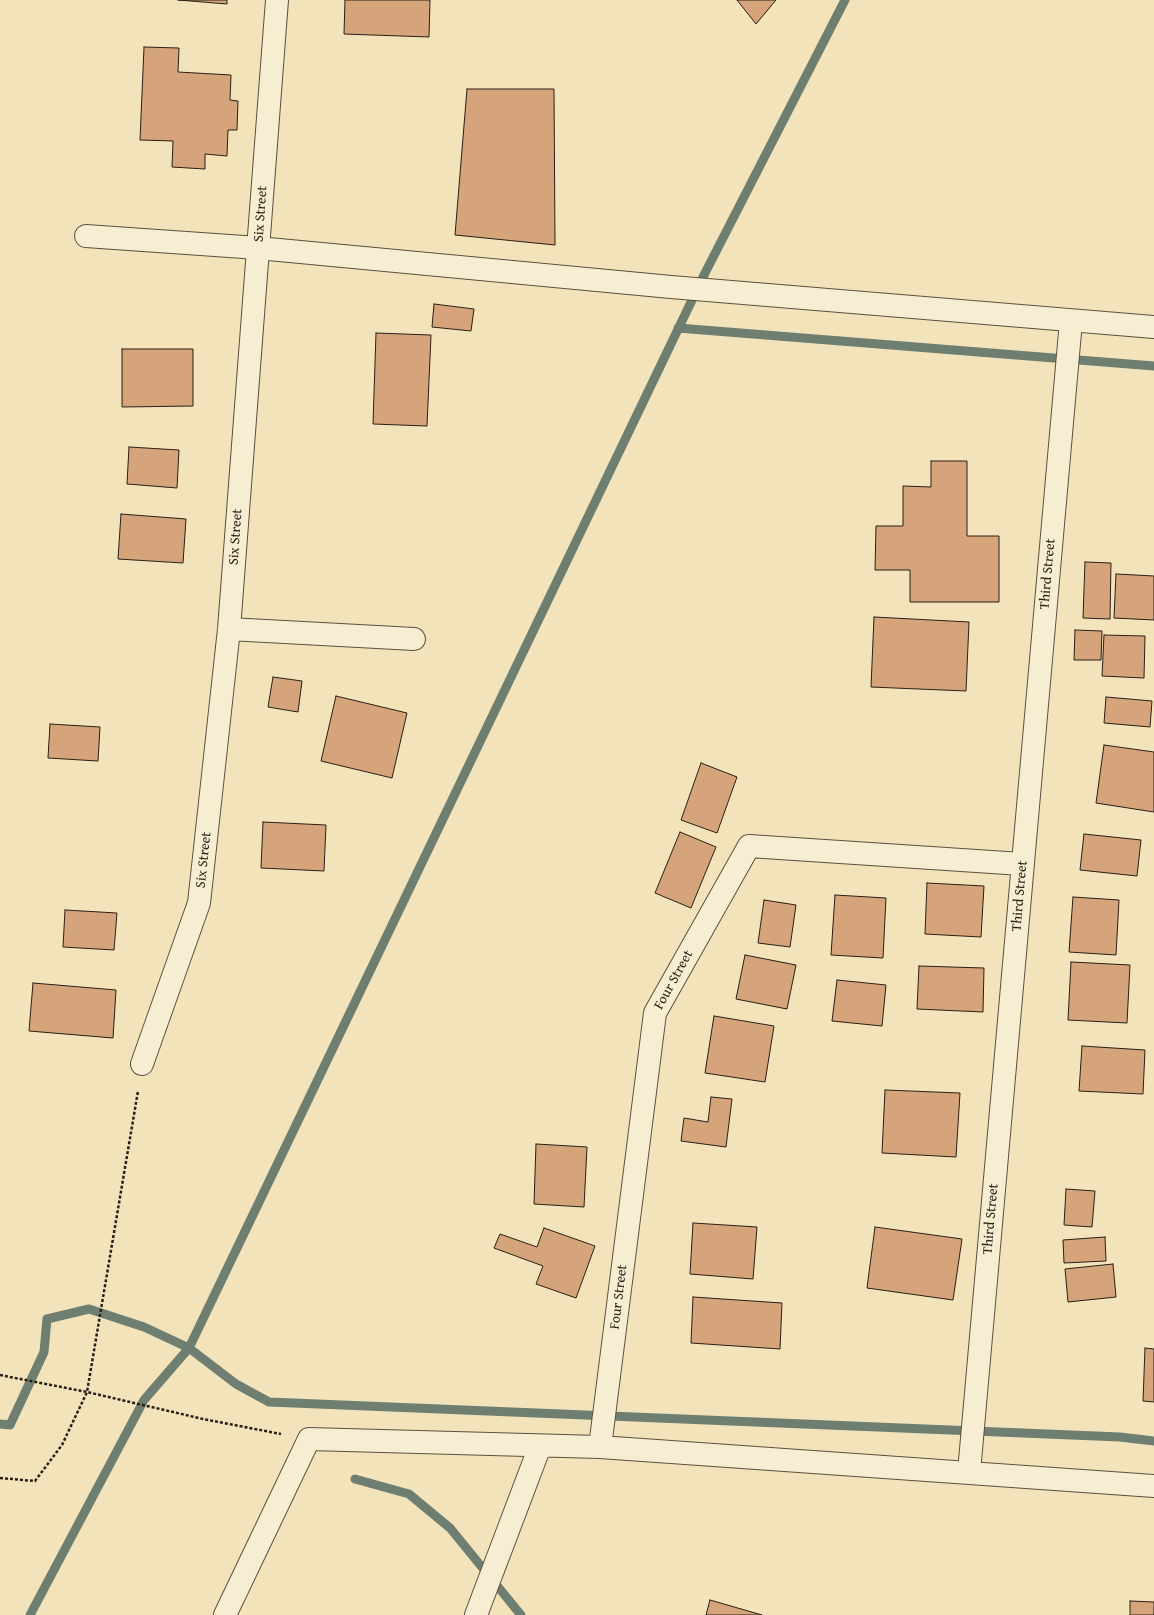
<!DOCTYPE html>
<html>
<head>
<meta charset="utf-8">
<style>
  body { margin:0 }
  canvas { display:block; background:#f3e3ba }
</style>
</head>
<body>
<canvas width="1154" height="1615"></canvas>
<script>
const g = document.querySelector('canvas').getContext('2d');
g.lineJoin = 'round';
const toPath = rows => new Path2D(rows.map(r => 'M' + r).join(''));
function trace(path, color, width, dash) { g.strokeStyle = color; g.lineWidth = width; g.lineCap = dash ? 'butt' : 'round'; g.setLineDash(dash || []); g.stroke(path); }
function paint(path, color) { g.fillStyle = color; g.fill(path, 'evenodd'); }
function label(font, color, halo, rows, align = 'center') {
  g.font = font + ' "Gentium Book Plus",serif'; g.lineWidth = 3; g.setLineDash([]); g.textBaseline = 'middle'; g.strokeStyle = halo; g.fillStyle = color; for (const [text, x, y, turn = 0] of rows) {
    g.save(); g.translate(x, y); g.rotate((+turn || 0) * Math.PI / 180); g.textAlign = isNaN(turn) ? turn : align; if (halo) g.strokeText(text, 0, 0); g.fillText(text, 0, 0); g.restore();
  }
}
const stream = toPath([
  [678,328,1154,366],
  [0,1424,10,1425,44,1352,47,1319,89,1309,144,1327,189,1348,236,1384,269,1402,1120,1437,1154,1441],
  [355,1479,409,1494,450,1528,521,1615],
  [30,1615,144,1400,189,1348,705,273,845,0]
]);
const building = toPath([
  [178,0,227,0,227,4,178,0],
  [345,0,430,0,429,37,344,34,345,0],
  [737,0,776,0,756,24,737,0],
  [144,47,179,48,178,72,231,75,230,100,238,101,237,130,228,130,227,156,205,154,205,169,172,167,173,141,140,140,144,47],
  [467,89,554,89,555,245,455,235,467,89],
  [434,304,474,309,471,331,432,327,434,304],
  [376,333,431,335,427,426,373,424,376,333],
  [122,349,193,349,193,406,122,407,122,349],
  [129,447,179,450,177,488,127,484,129,447],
  [931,461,967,461,967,536,999,536,999,602,910,602,910,570,875,570,876,526,903,526,903,486,931,487,931,461],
  [121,514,186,519,183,563,118,559,121,514],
  [1085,562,1111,563,1110,619,1083,618,1085,562],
  [1116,574,1154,576,1154,620,1114,618,1116,574],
  [874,617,969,622,966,691,871,687,874,617],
  [1075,630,1102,631,1101,660,1074,660,1075,630],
  [1104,635,1145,636,1144,678,1102,676,1104,635],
  [273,677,302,681,298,712,268,707,273,677],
  [336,696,407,713,392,778,321,761,336,696],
  [1106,697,1152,701,1150,727,1104,723,1106,697],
  [50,724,100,727,98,761,48,758,50,724],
  [1104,745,1154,752,1154,812,1096,803,1104,745],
  [701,763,737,777,717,833,681,820,701,763],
  [263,822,326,825,324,871,261,868,263,822],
  [680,832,716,847,691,908,655,893,680,832],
  [1084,834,1141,840,1137,876,1080,870,1084,834],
  [927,883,984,886,981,937,925,934,927,883],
  [835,895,886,898,883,958,831,955,835,895],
  [1073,897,1119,900,1116,955,1069,952,1073,897],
  [764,900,796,905,790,947,758,943,764,900],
  [65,910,117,913,114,950,63,947,65,910],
  [745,955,796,965,787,1009,736,999,745,955],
  [1071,962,1130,965,1127,1023,1068,1020,1071,962],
  [919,966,984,968,983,1012,917,1009,919,966],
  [837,980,886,985,882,1026,832,1021,837,980],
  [33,983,116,990,113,1038,29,1031,33,983],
  [714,1016,774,1026,765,1082,705,1073,714,1016],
  [1082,1046,1145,1050,1143,1094,1079,1091,1082,1046],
  [885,1090,960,1093,956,1157,882,1153,885,1090],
  [711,1097,732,1099,726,1147,681,1141,684,1118,708,1122,711,1097],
  [536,1144,587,1147,584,1207,534,1204,536,1144],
  [1066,1189,1095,1191,1092,1227,1064,1225,1066,1189],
  [693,1223,757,1227,753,1279,690,1274,693,1223],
  [875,1227,962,1239,953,1300,867,1288,875,1227],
  [544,1228,595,1246,576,1298,536,1284,543,1266,494,1248,500,1234,537,1247,544,1228],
  [1105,1237,1106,1261,1064,1263,1063,1240,1105,1237],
  [1113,1264,1116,1297,1068,1302,1065,1269,1113,1264],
  [693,1297,782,1303,780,1349,691,1343,693,1297],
  [1145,1348,1154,1349,1154,1402,1143,1401,1145,1348],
  [710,1600,762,1615,706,1615,710,1600],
  [1130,1601,1154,1602,1154,1615,1130,1615,1130,1601]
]);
const path = toPath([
  [0,1375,87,1392,203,1419,281,1434],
  [0,1478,35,1481,62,1445,87,1392,138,1091]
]);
const minor = toPath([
  [86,236,258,248,671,287,1154,327],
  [229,629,414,639],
  [142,1064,199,903,229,629,277,0],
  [600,1447,655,1013,749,846,1022,864],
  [969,1472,1071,321],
  [225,1615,309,1439,600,1447,1154,1486],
  [476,1615,540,1446]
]);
const streetNames = [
  ["Six Street",261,214,-86],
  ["Six Street",236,537,-86],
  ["Third Street",1048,574,-85],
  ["Six Street",204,860,-84],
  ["Third Street",1020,896,-85],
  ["Four Street",674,980,-61],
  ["Third Street",991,1219,-85],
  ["Four Street",619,1297,-83]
];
trace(stream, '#6e7e71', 9);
paint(building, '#d6a47a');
trace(building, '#281f16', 1);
trace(minor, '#5b503f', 24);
trace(path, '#281f16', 2.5, [3, 2]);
trace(minor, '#f7edd2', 22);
label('14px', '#281f16', '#f7edd2', streetNames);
</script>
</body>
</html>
